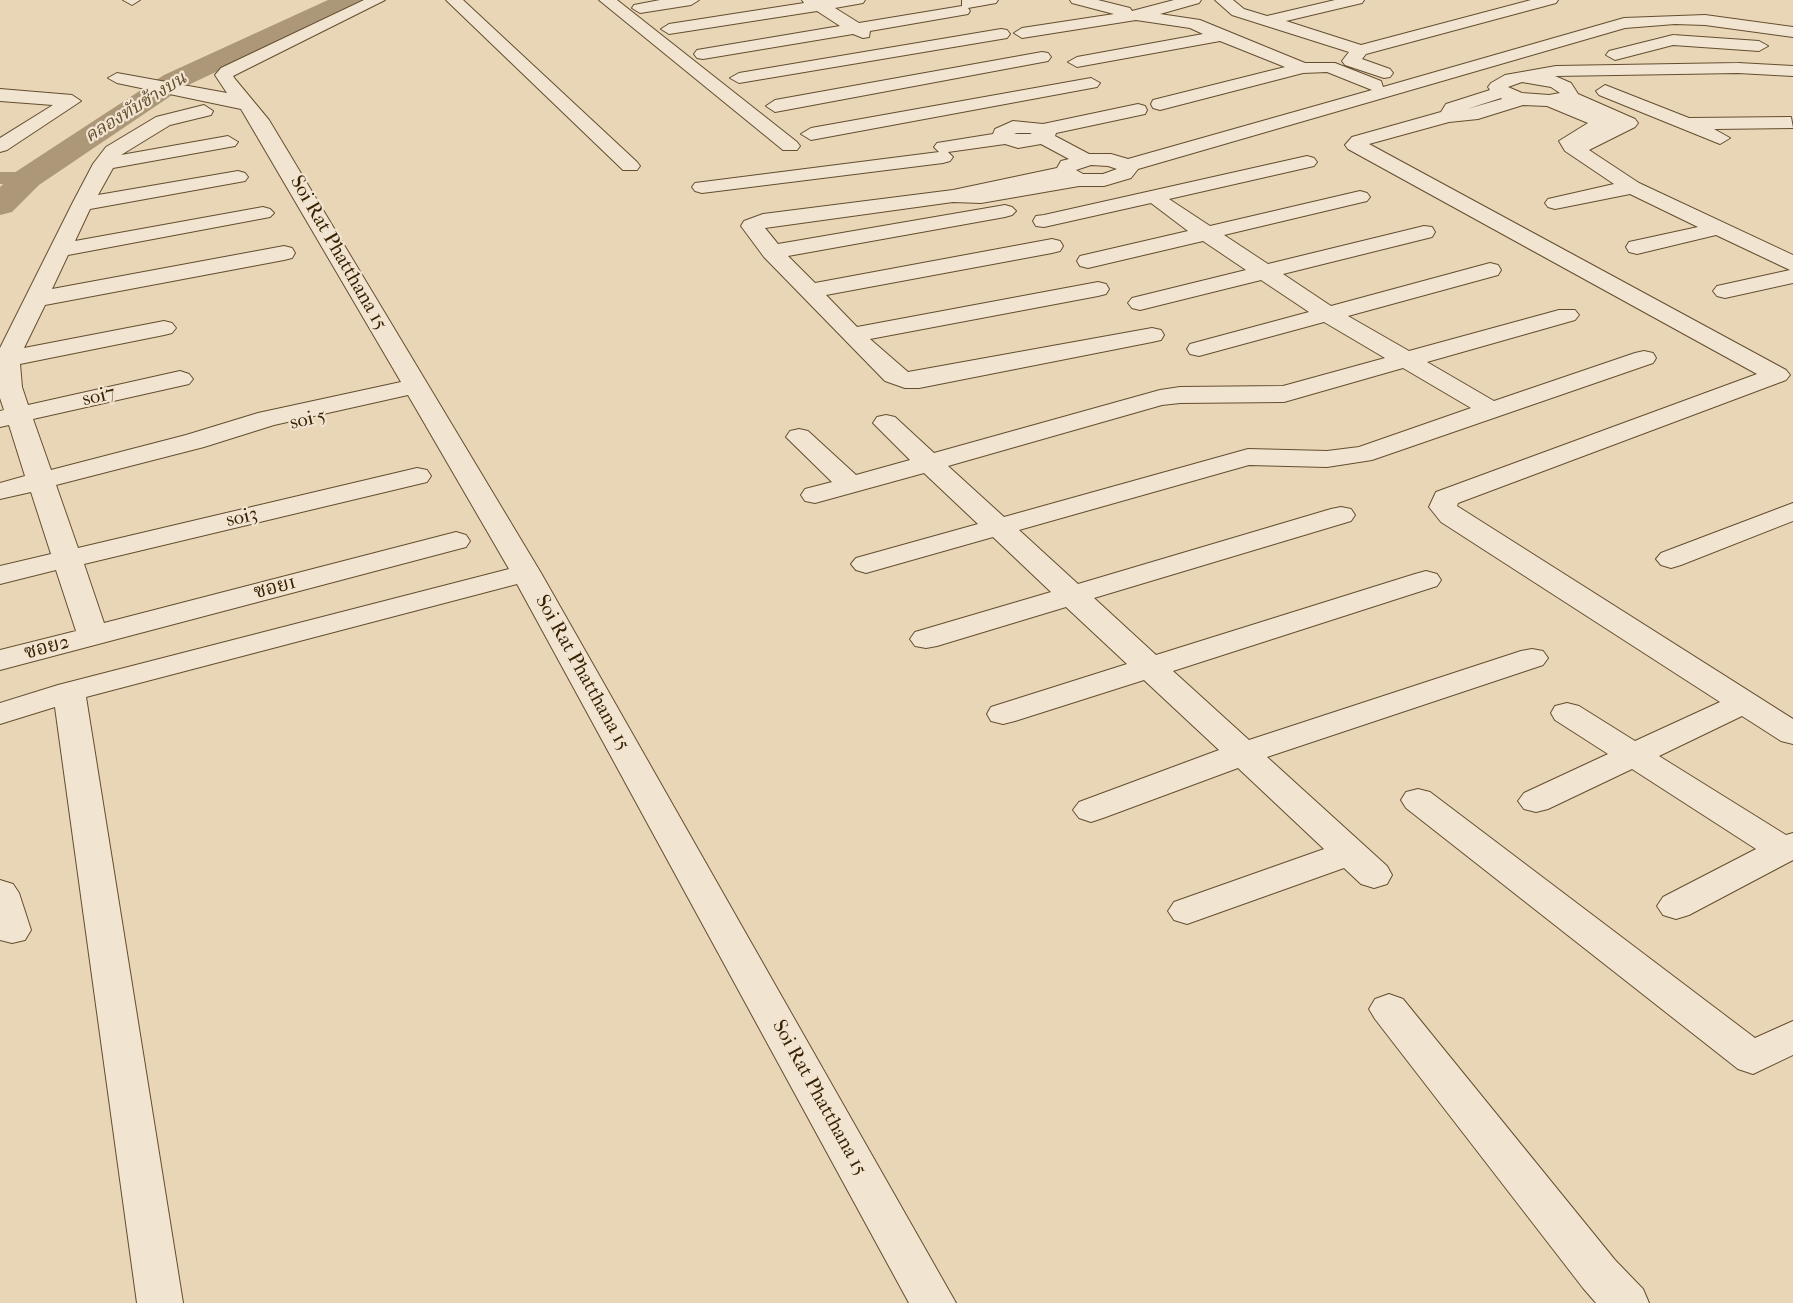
<!DOCTYPE html>
<html>
<head>
<meta charset="utf-8">
<style>
  body { margin:0 }
  canvas { display:block; background:#e9d6b7 }
</style>
</head>
<body>
<canvas width="1793" height="1303"></canvas>
<script>
const g = document.querySelector('canvas').getContext('2d');
g.lineJoin = 'round';
const toPath = rows => new Path2D(rows.map(r => 'M' + r).join(''));
function paint(path, color) { g.fillStyle = color; g.fill(path, 'evenodd'); }
function trace(path, color, width, dash) { g.strokeStyle = color; g.lineWidth = width; g.lineCap = dash ? 'butt' : 'round'; g.setLineDash(dash || []); g.stroke(path); }
function label(font, color, halo, rows, align = 'center') {
  g.font = font + ' "IM FELL French Canon","Noto Serif Thai",serif'; g.lineWidth = 4.5; g.setLineDash([]); g.textBaseline = 'middle'; g.strokeStyle = halo; g.fillStyle = color; for (const [text, x, y, turn = 0] of rows) {
    g.save(); g.translate(x, y); g.rotate((+turn || 0) * Math.PI / 180); g.textAlign = isNaN(turn) ? turn : align; if (halo) g.strokeText(text, 0, 0); g.fillText(text, 0, 0); g.restore();
  }
}
const canal = toPath([
  [0,172,28,172,37,178,28,184,0,184,0,172]
]);
const river = toPath([
  [328,0,362,0,358,5,184,87,39,185,12,212,0,215,0,187,17,171,164,75,328,0]
]);
const minor = toPath([
  [123,0,140,0,132,5,123,0],
  [364,0,385,0,233,76,235,79,269,120,541,573,956,1303,909,1303,517,584,86,697,183,1303,137,1303,55,707,0,724,0,703,58,685,509,569,408,395,274,425,204,447,56,485,78,548,417,468,427,470,431,476,427,482,84,564,104,623,456,532,466,535,470,541,466,547,0,670,0,650,76,631,56,570,0,584,0,566,51,554,31,492,0,499,0,483,25,476,9,425,0,427,0,411,4,410,0,398,0,348,72,204,93,164,106,147,156,117,204,105,213,111,211,115,170,125,121,155,228,136,238,142,235,146,113,168,98,195,238,171,245,173,248,177,245,181,90,209,75,241,263,207,270,209,274,213,270,217,68,255,52,289,284,246,292,248,295,253,292,258,284,260,45,305,24,348,164,321,172,323,176,328,172,333,164,335,20,364,22,387,28,405,180,371,189,374,193,379,189,384,33,419,51,470,186,435,258,413,401,382,241,109,117,83,108,78,117,73,227,93,215,75,221,68,364,0],
  [446,0,463,0,637,162,640,166,637,170,623,170,446,0],
  [599,0,617,0,797,142,800,146,797,150,783,150,599,0],
  [660,0,699,0,691,5,640,13,632,8,634,5,660,0],
  [802,0,865,0,863,3,835,8,859,23,962,6,962,0,998,0,996,3,968,8,970,11,968,14,870,31,869,37,863,38,853,34,703,59,697,58,694,54,697,50,840,26,817,11,669,34,661,29,669,24,804,3,802,0],
  [1070,0,1098,0,1130,8,1132,11,1174,0,1201,0,1199,3,1160,14,1200,20,1305,63,1335,63,1381,81,1383,87,1624,18,1705,15,1793,27,1793,37,1705,25,1675,24,1625,28,1138,169,1131,178,1104,186,1079,186,981,203,953,202,765,228,778,244,1005,205,1012,207,1016,211,1012,215,1005,217,788,256,815,283,1052,239,1060,241,1063,246,1060,251,1052,253,826,295,857,327,1098,282,1106,284,1109,289,1106,294,1098,296,870,339,908,372,1152,328,1161,330,1164,335,1161,340,1152,342,919,388,905,388,885,381,764,257,741,226,744,221,763,214,953,190,1057,168,1061,161,1069,159,1041,144,1018,148,1005,144,948,152,953,157,950,161,943,163,702,193,695,191,692,187,695,183,939,152,934,147,937,143,993,134,995,129,1013,121,1043,124,1138,104,1145,106,1147,110,1145,114,1056,133,1055,136,1089,154,1111,154,1128,159,1372,90,1327,72,1303,73,1160,110,1153,108,1151,104,1153,100,1285,67,1220,41,1077,67,1068,62,1077,57,1203,34,1190,28,1136,20,1022,38,1014,33,1022,28,1114,14,1072,3,1070,0],
  [1017,133,1030,133,1032,134,1014,134,1017,133],
  [1091,165,1108,166,1117,169,1103,174,1083,174,1076,170,1091,165],
  [1215,0,1233,0,1244,9,1267,16,1335,0,1364,0,1362,3,1286,21,1361,45,1531,0,1558,0,1556,3,1366,54,1362,59,1390,69,1393,73,1390,77,1384,78,1345,65,1342,61,1349,52,1232,15,1215,0],
  [1001,29,1007,30,1010,34,1007,38,739,83,730,78,739,73,1001,29],
  [1673,35,1759,41,1768,46,1759,51,1673,45,1615,60,1606,55,1609,51,1673,35],
  [1042,52,1048,53,1051,57,1048,61,775,112,766,106,775,100,1042,52],
  [1738,63,1793,66,1793,76,1738,73,1555,76,1571,83,1578,94,1635,119,1638,123,1635,127,1589,150,1639,183,1793,255,1793,283,1725,298,1717,296,1713,291,1717,286,1790,270,1716,235,1637,254,1629,252,1626,247,1629,242,1698,227,1630,194,1555,209,1548,207,1545,203,1548,199,1614,184,1565,151,1559,141,1588,123,1547,106,1523,105,1478,119,1449,122,1369,144,1786,370,1790,375,1786,380,1458,503,1457,506,1793,719,1793,744,1781,741,1742,716,1659,756,1786,835,1793,833,1793,860,1689,915,1676,919,1663,915,1657,906,1663,897,1756,849,1632,769,1548,809,1536,812,1524,809,1518,801,1524,793,1608,754,1555,720,1551,713,1555,706,1567,703,1579,706,1635,741,1720,702,1441,522,1429,507,1436,492,1757,374,1348,149,1345,145,1352,137,1441,112,1446,104,1490,90,1488,87,1491,83,1505,75,1556,66,1738,63],
  [1522,82,1551,87,1560,93,1549,95,1522,93,1508,87,1522,82],
  [1501,98,1502,99,1467,109,1501,98],
  [1091,78,1100,83,1097,87,811,140,801,134,811,128,1091,78],
  [1605,85,1689,118,1791,117,1793,128,1714,129,1730,138,1720,144,1599,95,1596,91,1605,85],
  [0,89,72,95,81,101,7,150,0,152,0,138,53,105,0,101,0,89],
  [1307,156,1314,158,1317,162,1314,166,1169,199,1210,226,1360,191,1367,193,1370,197,1367,201,1224,235,1268,264,1424,226,1432,227,1435,232,1432,237,1283,274,1331,306,1490,263,1498,265,1501,270,1498,275,1348,316,1409,351,1559,310,1575,310,1579,315,1575,320,1427,362,1494,401,1635,353,1644,351,1653,353,1656,358,1653,363,1372,460,1327,467,1249,465,1019,530,1078,584,1331,509,1341,507,1351,509,1355,515,1351,521,1094,598,1156,655,1415,574,1426,571,1437,574,1441,580,1437,586,1173,671,1249,740,1521,651,1532,649,1543,651,1548,658,1543,665,1267,757,1387,866,1392,875,1387,884,1374,888,1361,884,1344,868,1187,924,1174,920,1168,911,1174,902,1324,849,1238,768,1103,818,1091,822,1079,818,1073,810,1079,802,1219,750,1144,680,1015,721,1003,724,991,721,987,714,991,707,1127,664,1066,607,937,646,926,648,915,646,910,639,915,632,1051,592,993,537,866,573,856,570,851,564,856,558,978,524,924,473,815,503,805,501,801,495,805,489,832,482,786,437,790,431,799,429,808,431,856,475,910,460,873,423,877,417,886,415,895,417,934,453,1160,390,1180,387,1283,386,1385,358,1324,322,1199,356,1190,354,1187,349,1190,344,1309,312,1261,280,1140,310,1132,308,1128,303,1132,298,1246,270,1203,241,1088,268,1080,266,1077,261,1080,256,1188,231,1151,203,1044,227,1036,226,1033,221,1036,216,1044,215,1307,156],
  [1403,368,1471,408,1359,447,1327,451,1248,449,1004,517,948,466,1162,405,1180,403,1284,402,1403,368],
  [1793,503,1793,521,1681,565,1671,568,1661,565,1656,559,1661,553,1793,503],
  [1418,789,1430,792,1755,1038,1793,1021,1793,1055,1753,1074,1738,1069,1406,808,1401,800,1406,792,1418,789],
  [0,880,13,884,19,893,31,930,25,940,12,943,0,940,0,880],
  [1389,994,1403,999,1615,1260,1643,1289,1649,1303,1596,1303,1583,1288,1375,1019,1369,1009,1375,999,1389,994]
]);
const farWaternames = [
  ["คลองทับช้างบน",136,108,-32]
];
const streetNames = [
  ["Soi Rat Phatthana 15",338,253,60],
  ["soi7",99,397,-13],
  ["soi 5",308,420,-13],
  ["soi3",242,518,-13],
  ["ซอย1",275,588,-15],
  ["ซอย2",47,648,-15],
  ["Soi Rat Phatthana 15",582,673,61],
  ["Soi Rat Phatthana 15",819,1098,61]
];
paint(canal, '#ac9879');
paint(river, '#ac9879');
trace(minor, '#644e2f', 2);
paint(minor, '#f1e4d0');
label('italic 18px', '#604b2c', '#f1e4d0', farWaternames);
label('20px', '#372102', '#f1e4d0', streetNames);
</script>
</body>
</html>
